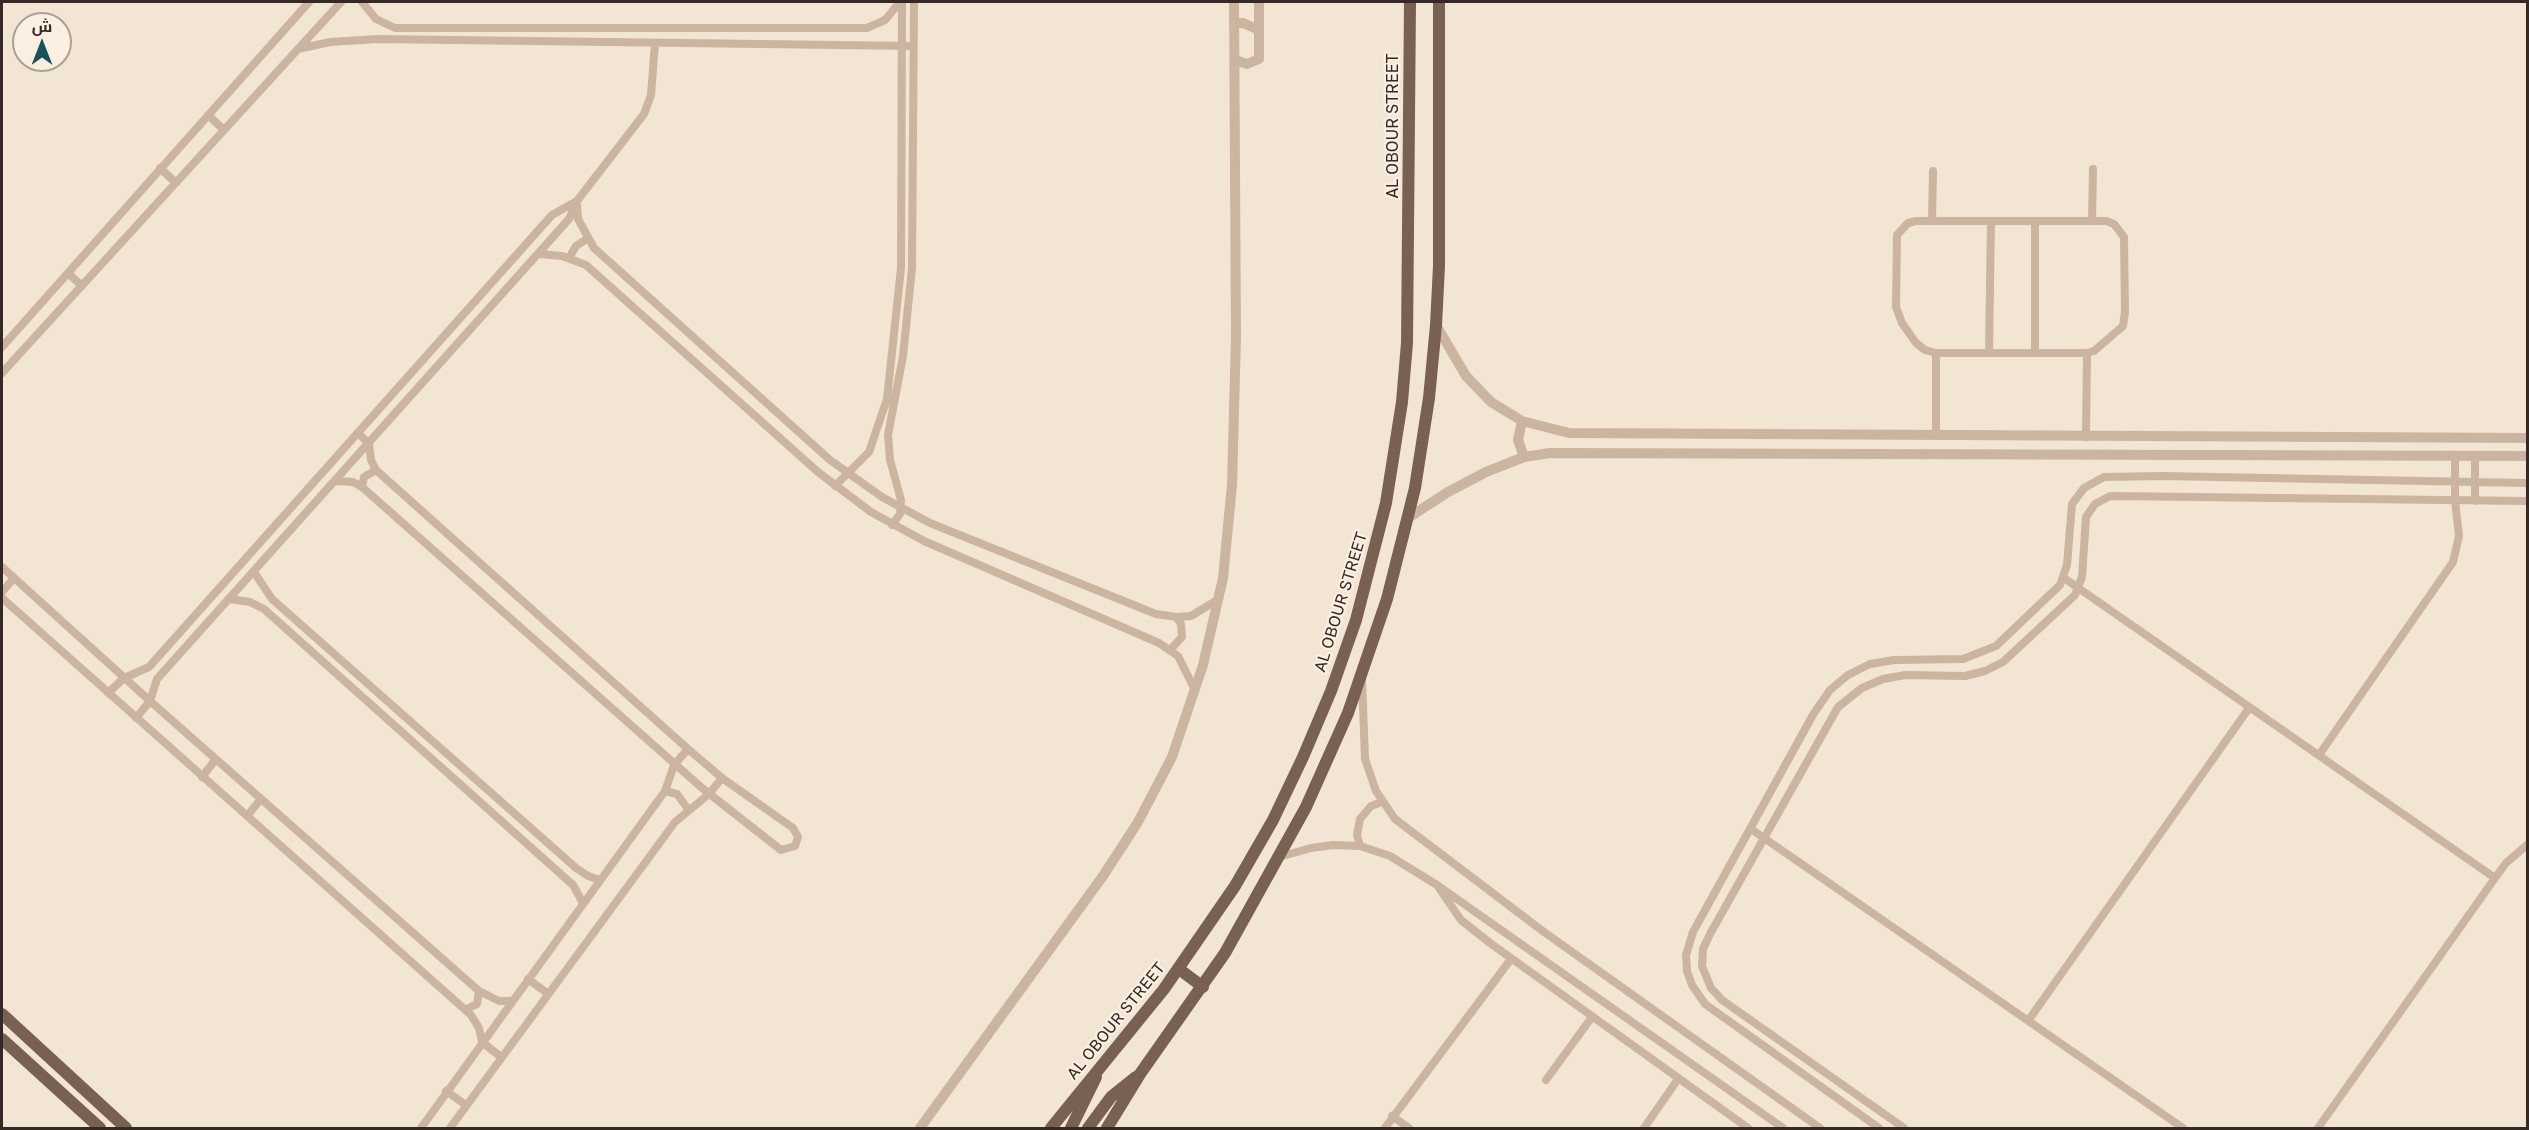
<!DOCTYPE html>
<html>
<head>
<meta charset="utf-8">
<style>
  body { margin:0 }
  #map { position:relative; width:2529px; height:1130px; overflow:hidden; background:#f3e5d4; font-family:"Golos Text",Cairo,sans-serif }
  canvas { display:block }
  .frame { position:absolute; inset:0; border:3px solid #342924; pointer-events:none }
  .north { position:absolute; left:12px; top:12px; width:60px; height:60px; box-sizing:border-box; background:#faefe1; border:2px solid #aba095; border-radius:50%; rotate:0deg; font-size:16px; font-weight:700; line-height:24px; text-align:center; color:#342924 }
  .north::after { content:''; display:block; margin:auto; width:21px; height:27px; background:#165459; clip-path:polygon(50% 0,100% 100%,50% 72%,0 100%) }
</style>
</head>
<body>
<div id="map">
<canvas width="2529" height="1130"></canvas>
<div class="frame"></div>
<div class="north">ش</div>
</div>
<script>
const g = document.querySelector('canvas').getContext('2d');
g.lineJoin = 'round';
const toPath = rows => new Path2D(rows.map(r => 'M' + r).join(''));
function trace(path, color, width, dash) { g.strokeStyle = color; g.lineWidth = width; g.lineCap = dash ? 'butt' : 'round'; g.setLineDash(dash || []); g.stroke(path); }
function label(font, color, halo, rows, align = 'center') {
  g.font = font + ' "Golos Text",sans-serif'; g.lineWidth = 4.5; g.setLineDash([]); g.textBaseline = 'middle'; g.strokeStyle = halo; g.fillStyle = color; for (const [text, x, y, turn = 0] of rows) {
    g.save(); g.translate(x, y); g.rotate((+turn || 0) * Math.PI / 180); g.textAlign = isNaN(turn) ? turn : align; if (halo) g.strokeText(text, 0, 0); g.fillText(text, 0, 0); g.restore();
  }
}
const minor = toPath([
  [362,2,376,19,395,28,867,28,885,20,900,2],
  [298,49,330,42,378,39,913,46],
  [208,115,224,130],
  [160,168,176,183],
  [577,205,578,219,594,248,830,460,882,497,930,523,1156,614,1176,617,1191,616,1219,599],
  [1916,221,2106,221,2114,224,2124,237,2125,312,2123,326,2094,351,2087,353,1936,353,1925,350,1916,343,1902,323,1896,307,1897,235,1908,223,1916,221],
  [1932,221,1933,171],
  [2092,221,2093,169],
  [539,254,562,256,586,265,818,472,871,512,924,541,1159,643,1178,656,1195,690],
  [569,258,576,246,588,238],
  [68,273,82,286],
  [2,347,309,2],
  [1989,353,1991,221],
  [2035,353,2035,221],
  [2,373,341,2],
  [1936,435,1936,353],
  [2086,437,2087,353],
  [336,481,353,482,362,487,702,788,781,850,795,846,798,837,793,828,722,778,688,749,376,470,371,460,369,444,359,434],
  [835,486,869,452,887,399,901,268,902,2],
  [362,487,364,477,376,470],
  [2475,501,2475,456],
  [892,525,900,514,901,500,890,460,888,435,903,356,912,268,914,2],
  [2,567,150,701,479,991,499,1001,512,1001],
  [254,572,272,599,576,868,588,876,600,880],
  [2064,578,2495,878],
  [2,592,14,578],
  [2,598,471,1015,479,1028,482,1042,501,1057],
  [230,599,250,602,264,609,573,885,583,903],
  [1170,650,1182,637,1181,624,1176,617],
  [1362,679,1365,759,1376,791,1395,819,1544,932,1820,1128],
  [108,693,124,678,149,667,552,215,577,201],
  [136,718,150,701,157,679,569,219,577,201,644,114,651,95,655,43],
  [2319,755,2453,562,2459,536,2455,501,2455,455],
  [202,777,216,759],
  [665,791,677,794,688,809],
  [247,816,261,799],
  [1751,829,2183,1128],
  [1360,846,1357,835,1360,819,1371,806,1382,802],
  [1279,857,1311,848,1333,845,1360,846,1390,856,1437,885,1783,1128],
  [1439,888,1461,920,1490,943,1748,1128],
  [528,979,547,993],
  [465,1010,477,1004,479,991],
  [2028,1021,2249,708],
  [1546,1080,1592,1017],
  [446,1091,466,1105],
  [1392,1116,1409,1128],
  [421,1128,665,791,674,765,688,749],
  [450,1128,675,822,709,794,722,778],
  [1385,1128,1511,959],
  [1644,1128,1678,1079],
  [1879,1128,1705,1004,1692,985,1687,971,1686,955,1693,932,1814,713,1830,690,1848,675,1870,664,1894,660,1963,659,1996,646,2060,585,2067,565,2072,504,2084,488,2104,477,2162,476,2528,483],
  [1904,1128,1722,1000,1711,988,1702,966,1703,949,1710,934,1838,707,1862,688,1883,679,1905,675,1965,676,1985,671,2003,662,2075,595,2082,577,2086,517,2095,504,2110,496,2528,501],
  [2318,1128,2495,878,2506,863,2528,844]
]);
const tertiary = toPath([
  [1234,23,1243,23,1259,30],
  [1235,60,1247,64,1259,59,1259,2],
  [1436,325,1466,376,1491,402,1522,421,1569,433,2528,438],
  [1522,421,1518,440,1524,457],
  [1408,518,1448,492,1486,472,1524,457,1550,453,2528,456],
  [920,1128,1103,876,1138,822,1172,757,1203,665,1223,578,1232,485,1236,337,1234,2]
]);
const primary = toPath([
  [1179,969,1203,987],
  [2,1014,126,1128],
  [2,1039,100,1128],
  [1051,1128,1164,989,1235,886,1273,820,1303,757,1331,691,1356,620,1386,503,1402,402,1407,343,1410,2],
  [1071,1128,1096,1077],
  [1088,1128,1111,1097,1136,1077],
  [1107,1128,1140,1074,1225,953,1306,807,1348,713,1387,599,1415,488,1429,398,1436,325,1439,266,1439,2]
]);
const streetNames = [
  ["AL OBOUR STREET",1393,126,-90],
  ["AL OBOUR STREET",1341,602,-73],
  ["AL OBOUR STREET",1116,1021,-51]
];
trace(minor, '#cbb4a0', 8);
trace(tertiary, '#cbb4a0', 10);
trace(primary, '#786053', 12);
label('16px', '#342924', '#faefe1', streetNames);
</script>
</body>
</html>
